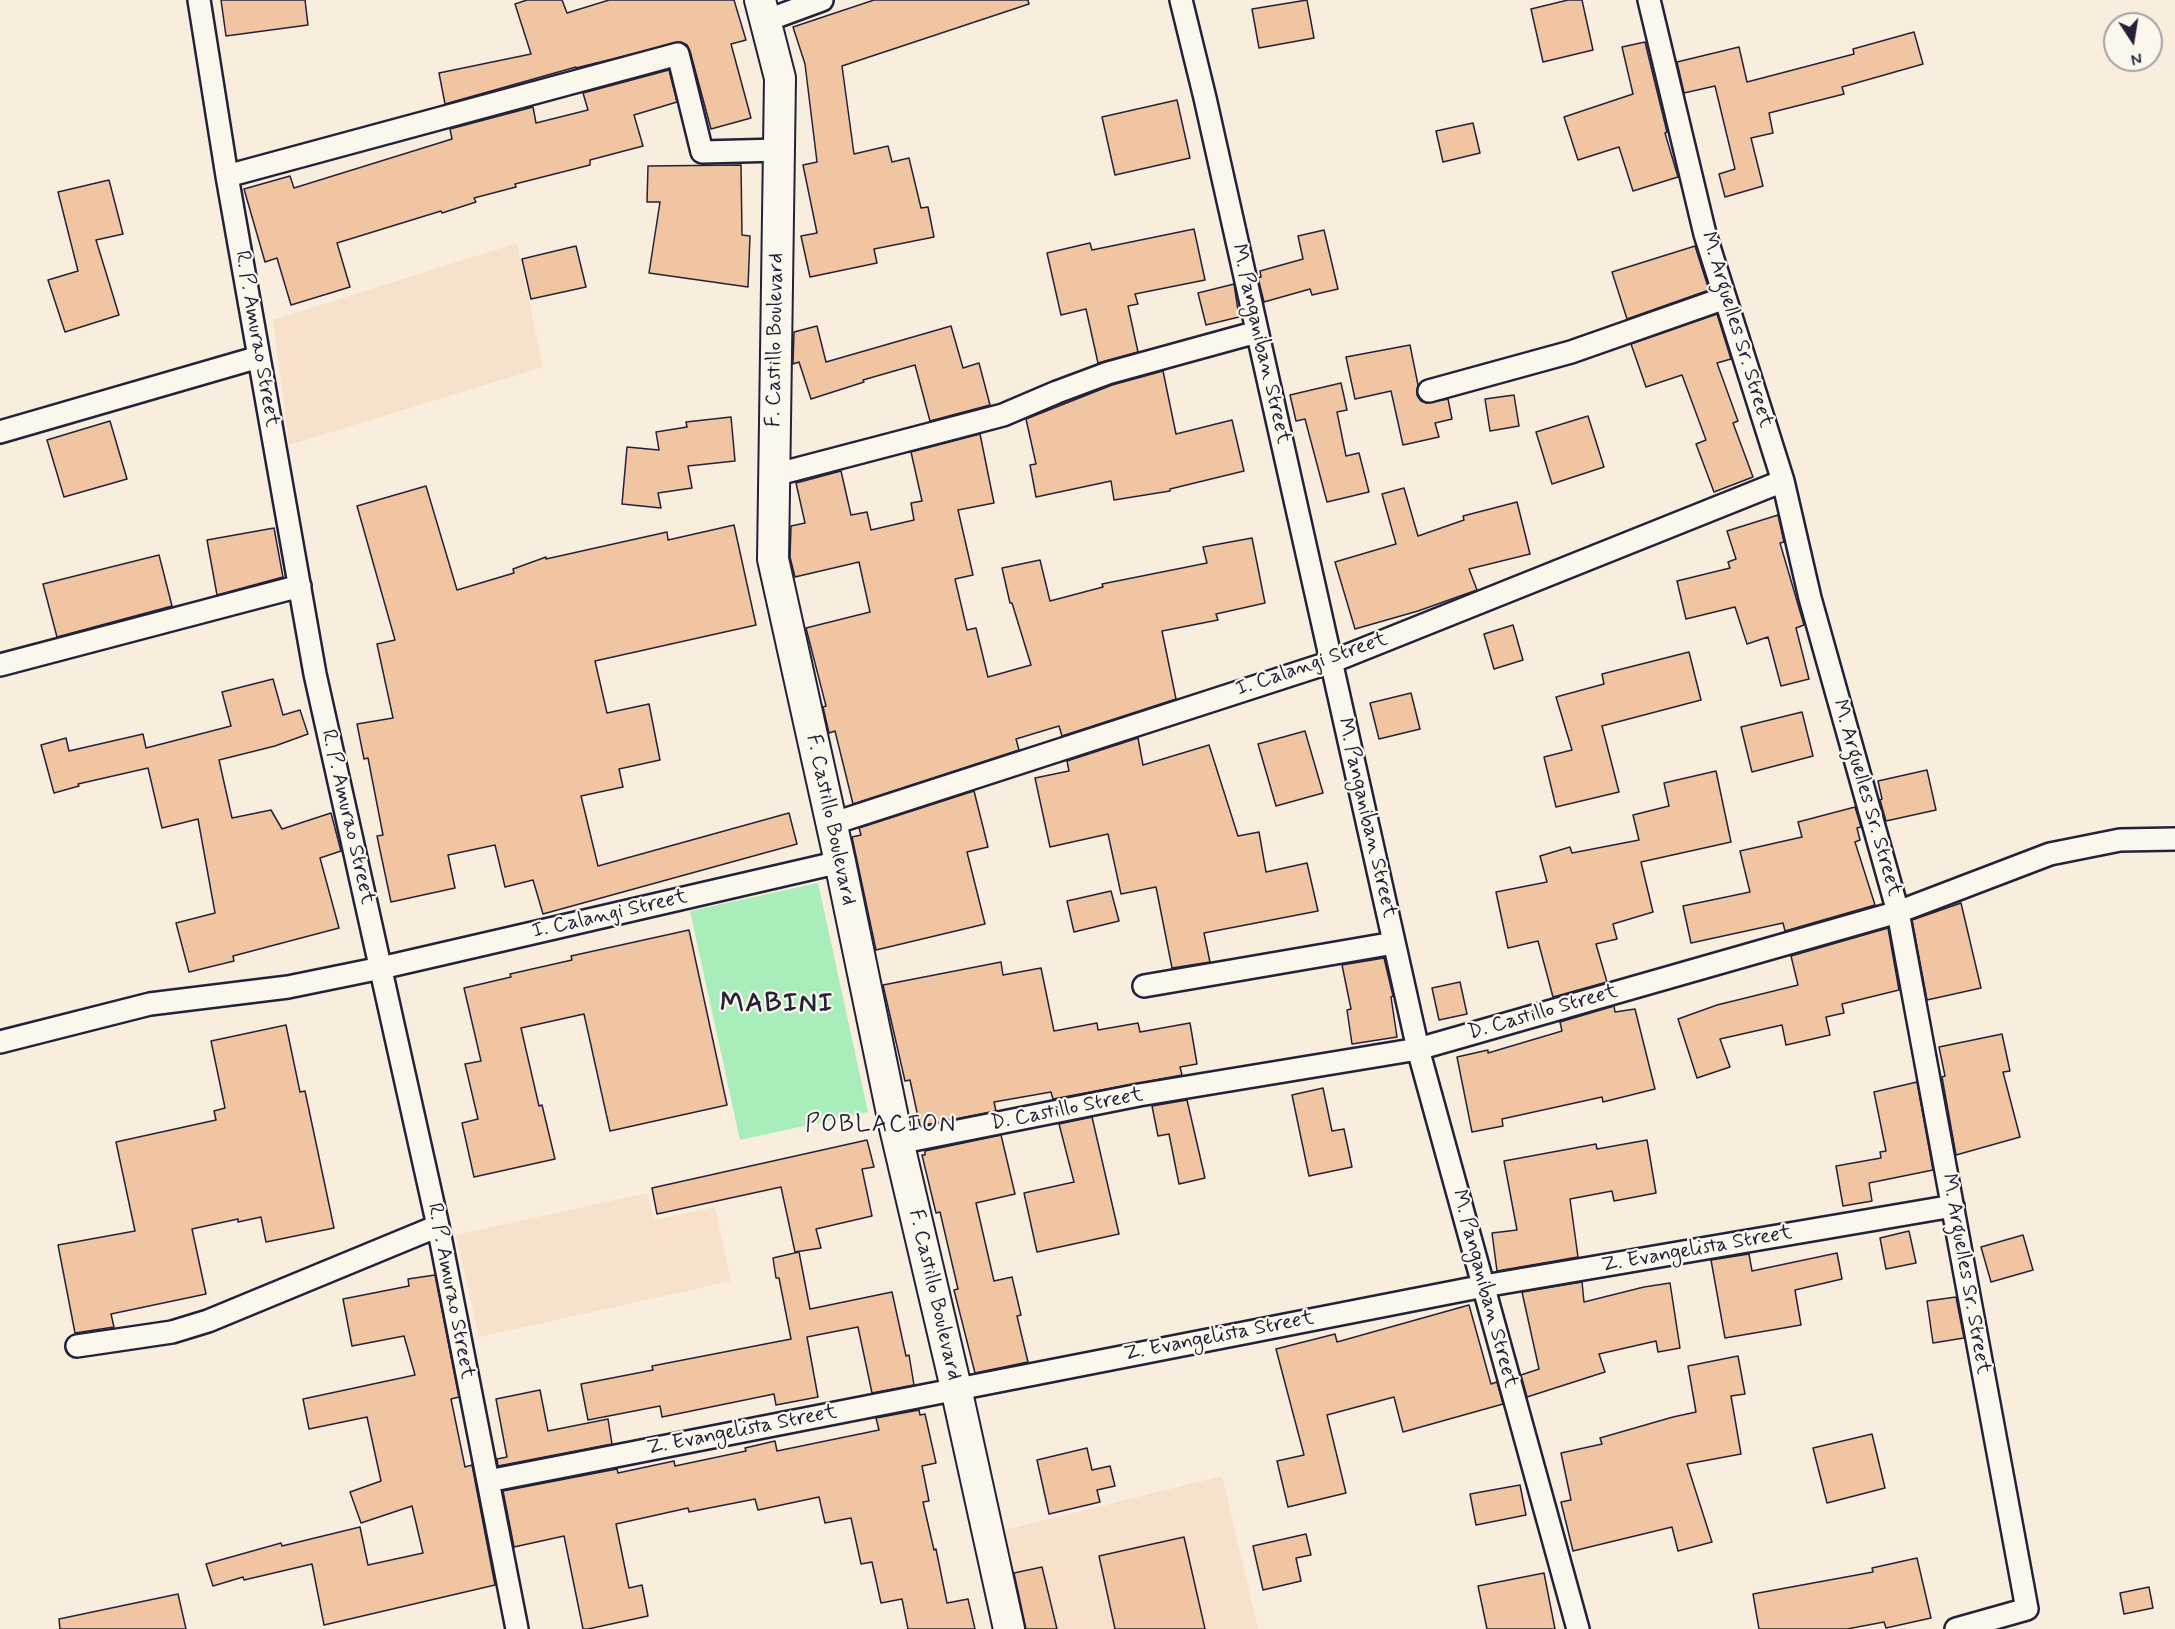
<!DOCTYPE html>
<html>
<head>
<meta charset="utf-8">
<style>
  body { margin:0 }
  #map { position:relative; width:2175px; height:1629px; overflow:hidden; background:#f9eddd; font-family:Mynerve,sans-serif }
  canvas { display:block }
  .north { position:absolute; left:2103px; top:12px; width:60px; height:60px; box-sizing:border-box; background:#fbf7ec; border:2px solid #a4a2a5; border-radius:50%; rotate:168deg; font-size:16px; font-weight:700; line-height:24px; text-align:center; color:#22223b }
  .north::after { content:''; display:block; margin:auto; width:21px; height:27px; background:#22223b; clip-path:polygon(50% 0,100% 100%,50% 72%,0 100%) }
</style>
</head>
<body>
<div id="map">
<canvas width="2175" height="1629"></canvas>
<div class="north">N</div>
</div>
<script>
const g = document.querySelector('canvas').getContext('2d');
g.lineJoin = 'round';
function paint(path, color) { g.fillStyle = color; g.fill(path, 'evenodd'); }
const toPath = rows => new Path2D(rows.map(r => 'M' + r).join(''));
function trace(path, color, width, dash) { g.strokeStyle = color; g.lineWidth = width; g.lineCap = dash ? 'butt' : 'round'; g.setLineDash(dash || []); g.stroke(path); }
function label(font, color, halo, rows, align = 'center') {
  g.font = font + ' Mynerve,sans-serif'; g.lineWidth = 4.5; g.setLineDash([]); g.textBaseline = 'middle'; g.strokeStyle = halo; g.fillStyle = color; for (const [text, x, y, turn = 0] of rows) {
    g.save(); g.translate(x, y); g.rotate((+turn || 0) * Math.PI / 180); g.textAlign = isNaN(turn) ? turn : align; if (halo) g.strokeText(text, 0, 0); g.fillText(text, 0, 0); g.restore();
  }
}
const built = toPath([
  [517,243,543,367,289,445,273,320],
  [647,1193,654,1220,715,1207,731,1281,479,1337,456,1235],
  [1222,1476,1258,1629,1027,1629,1005,1530]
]);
const green = toPath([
  [818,883,868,1112,740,1140,690,911]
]);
const building = toPath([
  [221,0,305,0,308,25,226,36,221,0],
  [527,0,562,0,567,13,609,0,734,0,746,40,731,44,751,118,711,129,690,51,687,45,681,42,576,68,576,67,445,104,439,73,531,54,515,4,527,0],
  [874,0,1028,0,1029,4,842,66,854,154,888,146,892,162,909,158,921,208,928,207,934,237,874,249,877,263,810,277,801,236,817,233,803,165,817,162,805,64,793,27,874,0],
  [1307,0,1314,38,1259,48,1252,9,1307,0],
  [1568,0,1582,0,1593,50,1543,62,1531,9,1568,0],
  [1914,32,1923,64,1842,87,1844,94,1769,113,1773,133,1751,138,1763,186,1725,197,1719,174,1735,169,1715,86,1684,93,1677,62,1739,47,1747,82,1854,54,1853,49,1914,32],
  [1645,42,1667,132,1665,133,1678,177,1633,191,1619,147,1578,160,1564,117,1633,94,1622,47,1645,42],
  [669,70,677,102,634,115,643,146,590,160,590,165,515,184,516,187,474,198,476,202,442,213,441,211,337,243,350,287,291,305,277,258,265,262,244,189,290,176,294,188,452,139,450,129,533,107,536,123,588,110,583,93,669,70],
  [1177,100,1190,158,1115,175,1102,117,1177,100],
  [1473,123,1480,153,1443,162,1436,131,1473,123],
  [741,165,742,235,750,236,748,287,649,273,660,202,647,202,648,166,741,165],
  [109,180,123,234,96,240,119,315,65,332,48,280,78,271,58,192,109,180],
  [1194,229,1205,280,1135,294,1138,304,1128,306,1138,352,1098,363,1086,309,1061,315,1047,253,1090,243,1092,250,1194,229],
  [1324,230,1338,289,1312,295,1310,289,1264,302,1258,278,1261,277,1260,271,1303,259,1298,236,1324,230],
  [576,246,586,287,531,299,522,259,576,246],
  [1695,246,1709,290,1627,319,1612,272,1695,246],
  [1234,284,1239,317,1206,325,1198,293,1234,284],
  [1717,314,1731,359,1717,363,1738,421,1733,423,1753,477,1714,492,1696,444,1706,440,1682,375,1646,387,1631,344,1717,314],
  [817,326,826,362,951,326,963,368,979,363,990,405,930,421,915,365,863,380,864,382,811,399,799,362,793,364,794,332,817,326],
  [1410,345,1418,385,1417,395,1421,401,1426,403,1448,399,1452,419,1435,423,1439,437,1403,445,1391,391,1355,399,1346,357,1410,345],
  [1163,371,1176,434,1232,420,1244,471,1170,489,1170,491,1114,500,1111,481,1036,497,1030,465,1036,464,1026,419,1112,385,1163,371],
  [1341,383,1347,410,1337,412,1346,456,1359,453,1369,492,1327,502,1305,419,1296,421,1290,395,1341,383],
  [1514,395,1519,426,1490,431,1485,399,1514,395],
  [1588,416,1604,467,1552,484,1536,432,1588,416],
  [731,417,735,461,688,466,692,488,658,493,661,508,622,504,627,447,659,450,656,432,687,427,686,422,731,417],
  [110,421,127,479,64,497,47,440,110,421],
  [980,434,994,503,958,510,973,575,955,579,967,630,976,628,988,677,1031,665,1012,603,1010,603,1002,568,1040,560,1050,601,1103,587,1102,584,1207,563,1203,547,1252,538,1265,603,1216,614,1218,620,1162,631,1176,699,1062,736,1059,726,1016,739,1019,750,853,804,835,731,829,733,823,707,826,706,806,628,870,612,859,562,795,577,790,557,791,526,805,523,796,483,841,471,851,515,867,512,871,530,914,520,911,503,922,501,911,452,980,434],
  [426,486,457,590,514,573,513,569,546,557,546,559,667,532,668,540,734,525,756,625,595,661,607,713,649,704,660,760,619,769,623,787,581,796,598,866,789,813,797,844,543,914,533,880,505,887,495,845,448,855,455,888,391,902,377,836,383,835,368,758,364,759,357,724,393,718,377,644,395,640,357,506,426,486],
  [1404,488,1418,536,1464,520,1463,516,1517,502,1530,554,1469,569,1477,590,1418,611,1355,629,1335,562,1396,544,1382,494,1404,488],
  [1778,515,1784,542,1780,543,1804,625,1796,628,1809,679,1781,686,1768,637,1747,644,1735,607,1686,619,1677,581,1730,568,1728,562,1736,559,1727,531,1778,515],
  [274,528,283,577,217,595,207,540,274,528],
  [159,555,172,606,57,637,43,584,159,555],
  [1513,625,1523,660,1494,669,1484,634,1513,625],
  [1689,652,1701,700,1602,726,1619,792,1556,807,1544,757,1572,750,1556,697,1604,684,1602,674,1689,652],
  [273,679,283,715,300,710,308,734,275,746,219,760,232,818,271,810,282,829,331,813,341,851,320,858,339,928,233,956,234,961,189,972,176,923,215,913,198,819,162,828,148,768,78,784,79,786,54,793,41,745,66,738,69,751,143,734,146,748,231,726,222,692,273,679],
  [1411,693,1420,729,1379,739,1370,703,1411,693],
  [1802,712,1813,756,1752,772,1741,727,1802,712],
  [1305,731,1323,793,1276,806,1258,744,1305,731],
  [1138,738,1143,765,1209,745,1238,836,1259,832,1266,872,1307,863,1318,911,1204,933,1210,962,1172,968,1156,887,1121,894,1108,834,1050,847,1035,778,1069,771,1067,761,1138,738],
  [1927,770,1936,810,1886,821,1880,800,1882,799,1878,781,1927,770],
  [1716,771,1731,842,1641,862,1653,912,1613,924,1617,939,1596,944,1607,982,1553,997,1538,941,1508,948,1496,892,1547,882,1540,856,1570,847,1572,853,1639,840,1633,815,1669,806,1664,783,1716,771],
  [974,791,988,847,967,852,985,924,876,950,852,837,861,835,859,828,974,791],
  [1855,807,1861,827,1857,828,1860,840,1855,842,1875,905,1785,931,1783,923,1691,943,1683,906,1750,892,1740,851,1802,837,1798,822,1855,807],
  [1111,891,1119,921,1074,932,1067,901,1111,891],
  [1961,903,1981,988,1927,1000,1912,920,1961,903],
  [1888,928,1899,990,1842,1004,1844,1013,1826,1017,1830,1035,1786,1045,1782,1025,1720,1039,1730,1067,1697,1078,1678,1019,1717,1005,1798,985,1791,956,1888,928],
  [689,930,727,1105,610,1131,584,1014,521,1028,539,1106,542,1105,555,1159,474,1177,462,1123,478,1119,465,1064,481,1061,464,988,511,977,510,974,572,960,571,956,689,930],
  [1384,958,1393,996,1391,997,1397,1037,1352,1044,1347,1010,1351,1009,1342,965,1384,958],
  [1001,962,1003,975,1041,968,1054,1031,1097,1023,1098,1030,1138,1023,1140,1032,1190,1023,1197,1064,1180,1067,1182,1075,1053,1099,1051,1092,994,1102,996,1111,920,1126,910,1080,905,1081,883,985,1001,962],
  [1460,982,1467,1014,1439,1020,1432,988,1460,982],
  [1614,1006,1615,1012,1635,1009,1655,1089,1603,1102,1602,1097,1502,1119,1503,1126,1472,1132,1457,1057,1488,1050,1488,1053,1562,1031,1560,1022,1614,1006],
  [286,1025,300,1092,305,1091,334,1228,266,1242,261,1217,238,1222,238,1219,192,1229,206,1294,111,1314,114,1327,75,1333,58,1245,135,1231,116,1142,216,1120,214,1111,225,1108,211,1041,286,1025],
  [2002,1034,2010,1071,2003,1072,2020,1137,1956,1155,1942,1077,1945,1076,1939,1047,2002,1034],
  [1917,1082,1933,1170,1869,1183,1872,1201,1843,1206,1836,1166,1881,1158,1880,1152,1886,1151,1874,1092,1917,1082],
  [1323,1088,1332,1131,1344,1129,1352,1167,1309,1176,1292,1095,1323,1088],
  [1187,1100,1205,1178,1179,1184,1169,1134,1158,1136,1152,1106,1187,1100],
  [1092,1117,1119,1234,1037,1252,1024,1193,1074,1182,1059,1124,1092,1117],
  [1001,1135,1015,1194,976,1203,994,1281,1012,1277,1021,1315,1017,1316,1028,1362,975,1373,954,1290,958,1289,940,1212,936,1213,922,1155,925,1155,925,1151,1001,1135],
  [867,1140,874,1167,862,1169,872,1216,816,1229,821,1248,795,1252,781,1187,657,1214,652,1188,867,1140],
  [1647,1140,1656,1193,1614,1201,1612,1191,1570,1199,1578,1257,1497,1271,1492,1233,1517,1230,1504,1161,1596,1144,1597,1149,1647,1140],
  [1909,1231,1916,1263,1886,1269,1880,1238,1909,1231],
  [2023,1235,2033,1270,1991,1282,1981,1247,2023,1235],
  [799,1252,810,1309,892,1292,906,1356,909,1355,914,1385,872,1393,858,1327,807,1337,818,1397,776,1405,774,1394,662,1417,660,1406,588,1420,581,1384,653,1370,652,1366,791,1339,779,1278,776,1278,773,1258,799,1252],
  [1837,1253,1842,1279,1795,1290,1801,1325,1725,1338,1711,1260,1749,1254,1752,1271,1837,1253],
  [435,1275,459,1397,451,1399,465,1467,472,1465,495,1585,324,1625,312,1564,244,1580,243,1577,213,1586,206,1564,281,1543,282,1546,360,1527,368,1565,423,1553,412,1506,361,1523,350,1492,381,1481,367,1417,309,1429,303,1399,415,1375,404,1336,352,1346,343,1299,409,1286,408,1279,435,1275],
  [1582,1282,1584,1302,1644,1287,1670,1283,1680,1348,1658,1352,1656,1341,1599,1354,1605,1372,1527,1397,1521,1375,1539,1369,1522,1292,1582,1282],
  [1956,1297,1964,1338,1933,1343,1927,1301,1956,1297],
  [1469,1305,1491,1384,1497,1382,1503,1404,1403,1432,1394,1397,1327,1415,1346,1493,1288,1507,1277,1461,1304,1455,1276,1349,1335,1334,1337,1342,1469,1305],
  [1738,1356,1745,1394,1731,1396,1741,1454,1687,1464,1712,1542,1678,1551,1672,1527,1573,1551,1561,1502,1571,1500,1561,1453,1602,1444,1600,1438,1673,1417,1696,1412,1688,1366,1738,1356],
  [540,1390,548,1431,608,1419,612,1444,498,1466,497,1459,507,1457,496,1399,540,1390],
  [919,1410,920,1415,925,1414,936,1463,922,1466,929,1501,923,1502,934,1550,936,1549,947,1603,968,1599,975,1629,908,1629,902,1599,881,1603,872,1562,861,1564,851,1518,825,1523,819,1497,758,1510,755,1499,689,1512,688,1508,616,1524,629,1588,642,1585,648,1616,588,1629,583,1629,564,1536,514,1547,503,1491,617,1469,618,1473,674,1461,675,1466,746,1451,745,1448,775,1441,777,1451,879,1430,876,1418,919,1410],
  [1872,1434,1885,1488,1827,1503,1813,1448,1872,1434],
  [1087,1448,1092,1470,1110,1466,1115,1486,1097,1490,1100,1502,1049,1514,1037,1460,1087,1448],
  [1520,1485,1526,1515,1476,1525,1470,1494,1520,1485],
  [1306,1534,1311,1555,1296,1558,1301,1581,1263,1590,1253,1546,1306,1534],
  [1184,1537,1205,1629,1115,1629,1099,1556,1184,1537],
  [1917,1558,1931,1618,1886,1628,1884,1622,1847,1629,1759,1629,1753,1594,1873,1572,1872,1568,1917,1558],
  [1042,1567,1057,1629,1026,1629,1014,1573,1042,1567],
  [1544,1573,1555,1629,1487,1629,1478,1586,1544,1573],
  [2149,1587,2153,1608,2124,1614,2120,1593,2149,1587],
  [178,1594,186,1629,60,1629,59,1619,178,1594]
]);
const street = toPath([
  [199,0,227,176,315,674,438,1226,517,1629],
  [1181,0,1205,98,1418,1049,1578,1629],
  [1649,0,1705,234,1783,481,1810,598,1898,912,2027,1609,1956,1629],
  [765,21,822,0],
  [227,176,678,54,702,152,779,150],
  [1429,391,1571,352,1725,298],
  [0,432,259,357],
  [774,475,1003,415,1057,392,1108,373,1257,332],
  [0,665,300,586],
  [831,824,1331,662,1783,481],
  [1144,986,1394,943],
  [0,1042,150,1004,288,987,381,968,840,862],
  [898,1143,1139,1095,1418,1049,1898,912,2050,854,2120,840,2175,839],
  [77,1346,172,1332,208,1321,438,1226],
  [488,1481,1484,1286,1953,1206]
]);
const secondary = toPath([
  [760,0,780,78,773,559,840,862,895,1128,956,1388,1009,1629]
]);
const streetNames = [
  ["M. Arguelles Sr. Street",1736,330,73],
  ["R. P. Amurao Street",256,339,80],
  ["F. Castillo Boulevard",776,340,-89],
  ["M. Panganiban Street",1260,344,77],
  ["I. Calangi Street",1312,665,-19],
  ["M. Arguelles Sr. Street",1866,798,74],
  ["R. P. Amurao Street",347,817,77],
  ["M. Panganiban Street",1366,818,77],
  ["F. Castillo Boulevard",830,820,78],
  ["I. Calangi Street",610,915,-13],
  ["D. Castillo Street",1543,1013,-16],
  ["D. Castillo Street",1067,1110,-11],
  ["Z. Evangelista Street",1697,1250,-10],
  ["M. Arguelles Sr. Street",1965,1274,80],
  ["M. Panganiban Street",1484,1289,75],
  ["R. P. Amurao Street",450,1291,79],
  ["F. Castillo Boulevard",934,1295,77],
  ["Z. Evangelista Street",1219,1337,-11],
  ["Z. Evangelista Street",742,1431,-11]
];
const quarterNames = [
  ["POBLACION",881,1126]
];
const districtNames = [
  ["MABINI",777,1005]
];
paint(built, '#f7e1cb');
paint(green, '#a9eeba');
paint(building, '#f1c5a1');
trace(building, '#22223b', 1.5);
trace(street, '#22223b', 26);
trace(secondary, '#22223b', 34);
trace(street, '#fbf7ec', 21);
trace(secondary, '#fbf7ec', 30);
label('21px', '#22223b', '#fbf7ec', streetNames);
g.letterSpacing = '1.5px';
label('24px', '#22223b', '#fbf7ec', quarterNames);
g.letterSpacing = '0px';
g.letterSpacing = '1.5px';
label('bold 27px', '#22223b', '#fbf7ec', districtNames);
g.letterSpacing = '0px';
</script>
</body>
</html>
